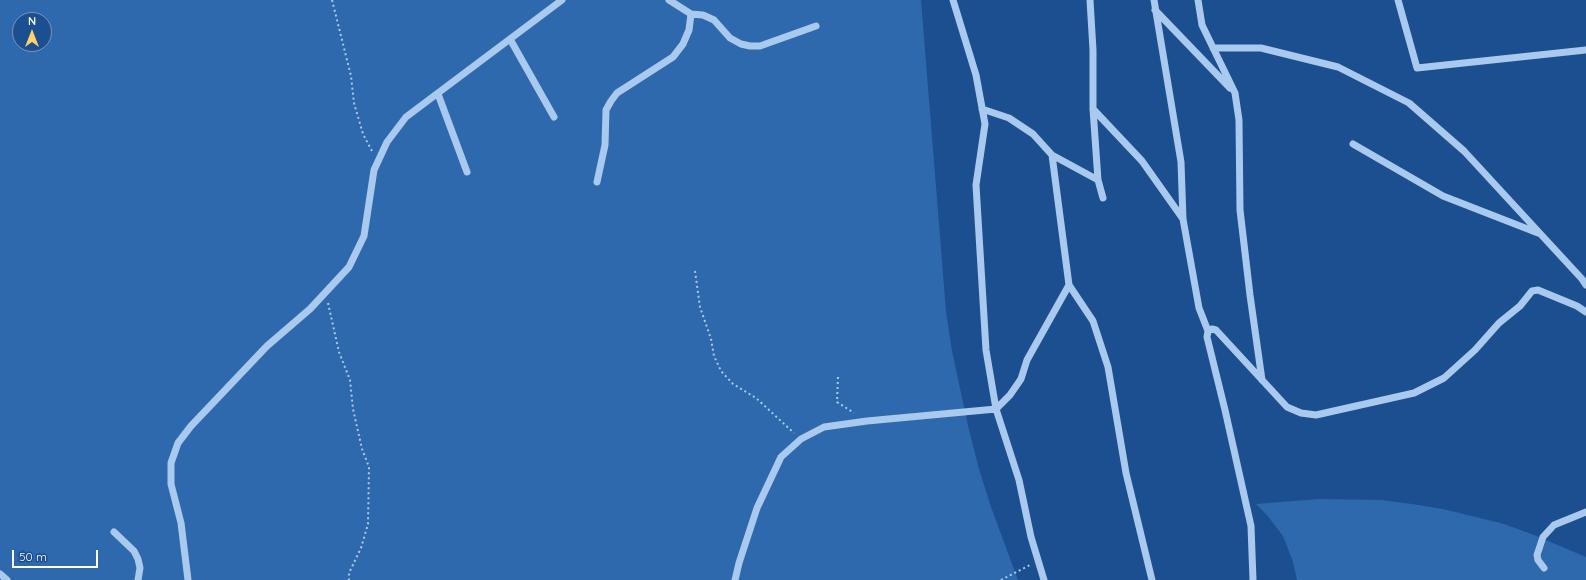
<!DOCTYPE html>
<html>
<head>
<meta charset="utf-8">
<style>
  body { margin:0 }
  #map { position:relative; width:1586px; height:580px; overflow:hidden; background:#1b4f8f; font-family:Quicksand,sans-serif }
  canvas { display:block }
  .north { position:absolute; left:12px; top:12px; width:40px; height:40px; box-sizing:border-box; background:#1b4f8f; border:1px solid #7695bc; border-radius:50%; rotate:0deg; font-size:11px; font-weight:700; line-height:16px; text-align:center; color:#fff }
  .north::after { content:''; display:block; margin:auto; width:14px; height:18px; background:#ffd166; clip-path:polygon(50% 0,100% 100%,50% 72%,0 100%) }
  .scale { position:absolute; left:12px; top:550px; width:86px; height:18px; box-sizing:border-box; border:2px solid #fff; border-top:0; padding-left:5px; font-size:12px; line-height:14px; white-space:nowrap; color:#fff; -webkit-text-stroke:3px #1b4f8f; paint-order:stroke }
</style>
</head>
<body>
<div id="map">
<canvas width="1586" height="580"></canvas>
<div class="north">N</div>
<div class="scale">50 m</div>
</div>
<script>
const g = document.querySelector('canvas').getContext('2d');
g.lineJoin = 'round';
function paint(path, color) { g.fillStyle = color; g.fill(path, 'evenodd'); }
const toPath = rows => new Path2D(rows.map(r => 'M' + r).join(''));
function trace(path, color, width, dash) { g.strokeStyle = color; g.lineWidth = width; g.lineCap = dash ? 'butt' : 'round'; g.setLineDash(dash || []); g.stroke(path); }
const green = toPath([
  [0,0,921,0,946,311,952,351,969,430,979,469,991,507,1018,580,0,580],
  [20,20,44,20,44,44,20,44],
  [1319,499,1381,500,1412,504,1443,509,1504,524,1534,535,1586,557,1586,580,1297,580,1293,562,1283,536,1266,514,1256,504]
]);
const path = toPath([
  [332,0,351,76,354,103,363,134,373,153],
  [695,271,700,307,711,339,714,356,721,371,733,384,756,398,794,433],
  [328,303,339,352,350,380,353,409,362,449,369,467,368,524,361,548,349,573,349,580],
  [838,377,837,402,854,413],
  [1001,580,1030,565]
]);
const minor = toPath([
  [953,0,976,75,985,124,976,185,986,350,996,409,1019,480,1031,537,1044,580],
  [1090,0,1093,50,1093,109,1098,180,1103,198],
  [1154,0,1181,162,1183,219,1199,308,1208,331],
  [1198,0,1202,25,1235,93,1239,120,1240,210,1250,295,1262,380],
  [1398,0,1417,68,1586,50],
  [1155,10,1230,88],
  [691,14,703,15,714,20,730,38,741,44,750,46,760,46,816,26],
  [510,39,554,117],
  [1213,48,1261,48,1338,67,1409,103,1464,151,1582,279,1586,285],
  [438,94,467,172],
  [982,109,1009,118,1033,134,1052,155,1069,285,1093,321,1108,367,1126,473,1152,580],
  [1093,109,1142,161,1183,219],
  [1353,144,1443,196,1538,233],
  [1052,155,1098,180],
  [597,182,605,145,606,110,611,101,617,93,673,57,683,44,689,30,691,14,669,0],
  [114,532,134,551,138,559,140,568,138,580],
  [1544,568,1538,560,1537,555,1543,537,1554,525,1586,512],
  [0,574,7,580],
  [188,580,181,523,171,484,171,463,178,443,191,426,267,346,310,309,349,267,364,236,374,170,387,142,406,117,562,0],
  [735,580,739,563,757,508,781,457,801,439,824,427,867,421,996,409,1010,395,1021,379,1027,360,1069,285],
  [1253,580,1251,526,1225,410,1207,337,1208,331,1212,329,1216,330,1287,407,1301,413,1316,415,1414,393,1444,378,1475,350,1499,323,1520,306,1532,291,1538,290,1577,306,1586,312]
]);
paint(green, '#2e69ad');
trace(path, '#a9c9ee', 2, [2, 3]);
trace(minor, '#a9c9ee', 7);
</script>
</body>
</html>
